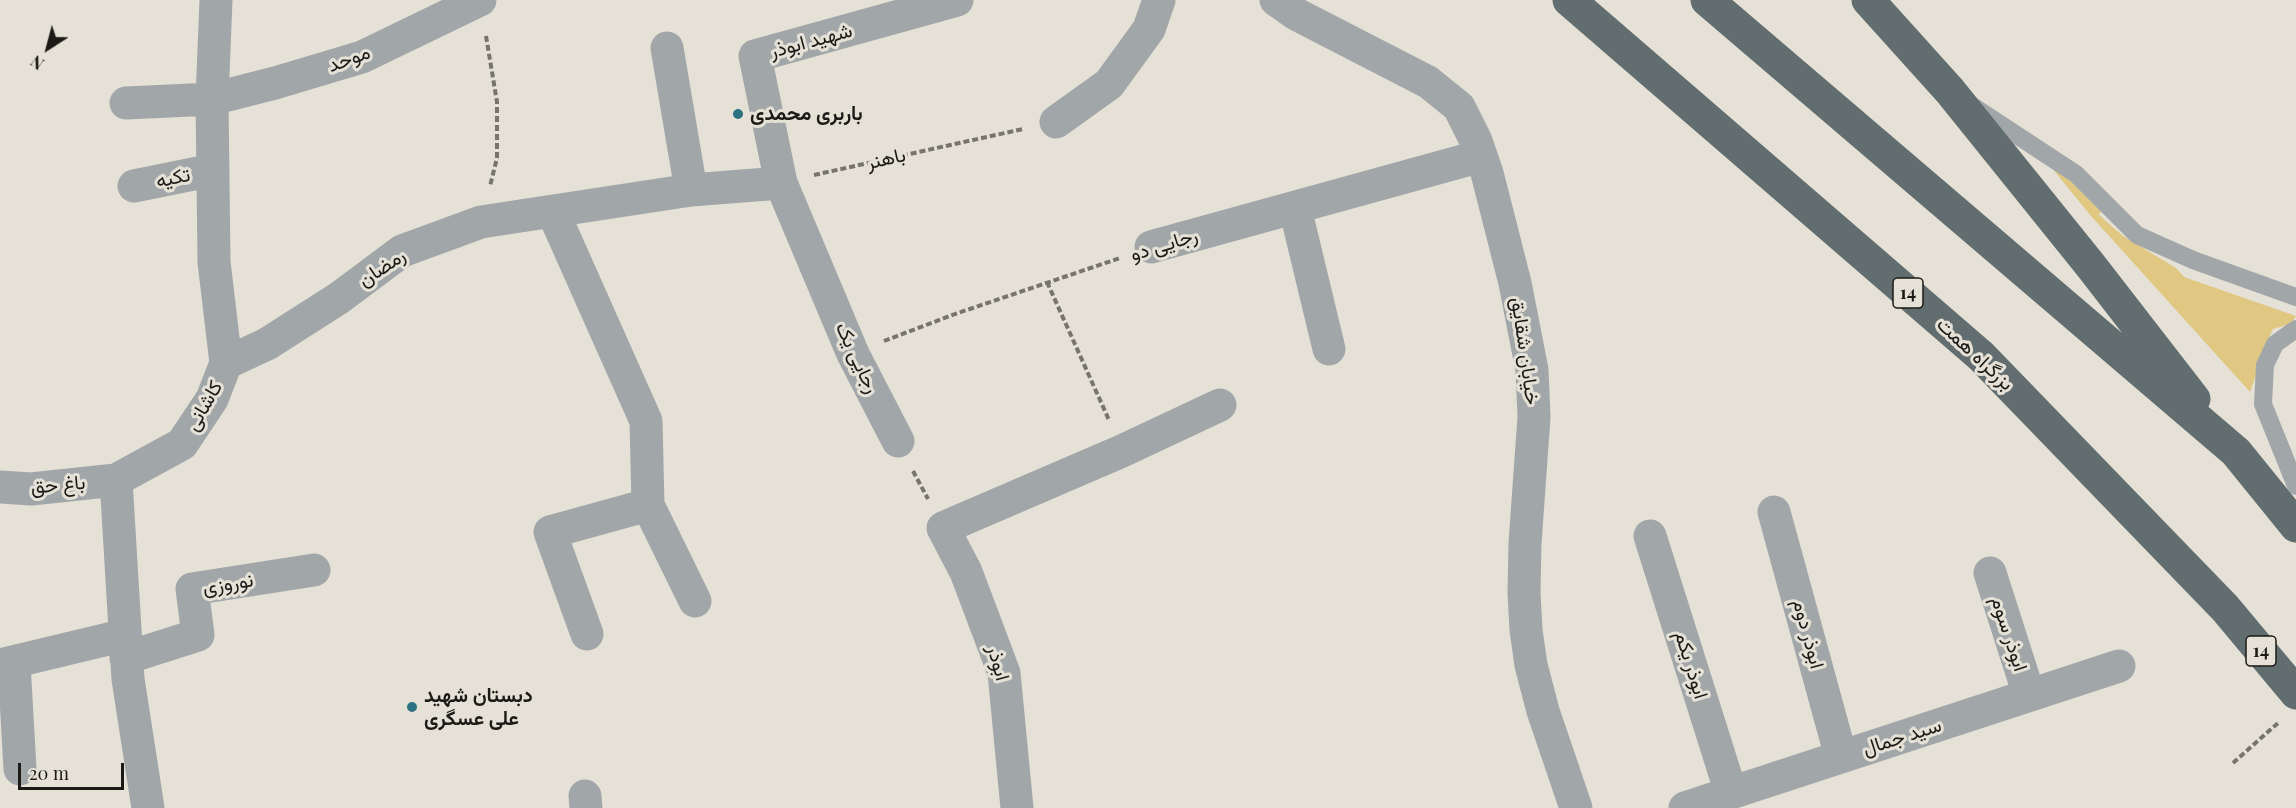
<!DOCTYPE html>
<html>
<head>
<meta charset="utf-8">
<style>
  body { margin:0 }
  #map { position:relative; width:2296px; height:808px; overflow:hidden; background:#e5e1d6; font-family:"Playfair Display",serif }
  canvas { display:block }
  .north { position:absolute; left:18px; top:18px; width:60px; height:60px; -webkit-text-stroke:4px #e5e1d6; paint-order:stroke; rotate:216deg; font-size:16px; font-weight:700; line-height:24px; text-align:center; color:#1b1a16 }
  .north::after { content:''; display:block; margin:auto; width:21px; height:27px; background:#1b1a16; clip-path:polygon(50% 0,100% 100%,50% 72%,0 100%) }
  .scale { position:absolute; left:18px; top:763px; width:106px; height:27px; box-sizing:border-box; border:3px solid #1b1a16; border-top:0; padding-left:8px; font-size:18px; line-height:21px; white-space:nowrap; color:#1b1a16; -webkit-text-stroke:4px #e5e1d6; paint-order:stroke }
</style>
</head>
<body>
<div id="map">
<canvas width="2296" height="808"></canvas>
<div class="north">N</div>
<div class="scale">20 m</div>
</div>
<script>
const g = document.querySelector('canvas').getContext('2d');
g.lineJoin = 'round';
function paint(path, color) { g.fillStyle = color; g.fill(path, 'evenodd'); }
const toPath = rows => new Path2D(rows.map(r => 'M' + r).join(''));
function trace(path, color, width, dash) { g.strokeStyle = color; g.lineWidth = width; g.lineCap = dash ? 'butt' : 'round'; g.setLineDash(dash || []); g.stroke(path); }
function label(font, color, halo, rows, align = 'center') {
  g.font = font + ' "Playfair Display",Vazirmatn,serif'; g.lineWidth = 6; g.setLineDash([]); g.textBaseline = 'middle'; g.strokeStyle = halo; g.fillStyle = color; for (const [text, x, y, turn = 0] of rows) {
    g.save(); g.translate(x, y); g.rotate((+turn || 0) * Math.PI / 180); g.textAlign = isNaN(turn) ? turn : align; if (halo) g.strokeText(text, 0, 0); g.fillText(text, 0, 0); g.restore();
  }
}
const green = toPath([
  [2043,157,2104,207,2099,215,2123,236,2176,268,2184,277,2296,316,2291,324,2273,329,2258,360,2260,364,2250,392,2091,216]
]);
const path = toPath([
  [486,36,497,102,497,158,490,186],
  [814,175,1023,129],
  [1047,282,1109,420],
  [884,341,955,314,1120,258],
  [913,471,928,499],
  [2233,763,2278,723]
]);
const service = toPath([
  [1974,107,2076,174,2137,235,2193,260,2296,297],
  [2296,329,2275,344,2265,365,2263,404,2296,486]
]);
const minor = toPath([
  [1276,0,1296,14,1428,82,1459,107,1476,141,1487,173,1515,283,1532,370,1534,417,1525,543,1524,593,1526,630,1531,665,1543,711,1576,808],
  [667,48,691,190],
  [126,103,212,99,275,83,362,57,480,0],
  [1056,122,1109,84,1149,29,1159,0],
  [134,186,213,170],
  [1295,208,1329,349],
  [553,212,646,421,648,505,695,601],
  [1151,247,1481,156],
  [226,363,267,344,339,298,402,251,481,222,691,190,781,183],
  [898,441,853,354,781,183,755,56,957,0],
  [0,487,31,489,116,480],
  [1774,512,1841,757],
  [1650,536,1731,793],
  [1990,573,2029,695],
  [587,634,550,532,648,505],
  [126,658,198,635,192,589,314,570],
  [14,663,20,769],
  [0,665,125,635],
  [585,796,586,808],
  [148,808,128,679,116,480,182,444,212,399,226,363,214,262,212,99,216,0],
  [1017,808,1004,673,966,572,943,528,1122,451,1220,405],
  [1685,808,2119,666]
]);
const trunk = toPath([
  [1569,0,1981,356,2225,608,2296,693],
  [1707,0,2236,452,2296,526],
  [1868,0,1950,91,2091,266,2194,399]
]);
const markers = [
  [738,114,6,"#2e7182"],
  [412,707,6,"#2e7182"]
];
const shields = [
  [1908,293,30],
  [2261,651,30]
];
const shieldNames = [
  ["14",1908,293],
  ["14",2261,651]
];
const streetNames = [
  ["شهید ابوذر",811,41,-15],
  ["موحد",349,59,-20],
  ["باهنر",886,159,-13],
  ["تکیه",173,178,-12],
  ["رجایی دو",1164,245,-17],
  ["رمضان",382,268,-34],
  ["خیابان شقایق",1525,351,82],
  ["بزرگراه همت",1975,354,43],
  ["رجایی یک",857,358,65],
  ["کاشانی",204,406,-60],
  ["باغ حق",58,485,-5],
  ["نوروزی",228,584,-9],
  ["ابوذر دوم",1808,634,75],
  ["ابوذر سوم",2009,634,72],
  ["ابوذر",998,663,75],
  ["ابوذر یکم",1691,665,73],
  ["سید جمال",1902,737,-18]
];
const poiNames = [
  ["باربری محمدی",750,114],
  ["دبستان شهید",424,696],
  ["علی عسگری",424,719]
];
paint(green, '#e0c882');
trace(path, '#76746d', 4, [6, 3]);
trace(service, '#a1a7a9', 18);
trace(minor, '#a1a7a9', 33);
trace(trunk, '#626d70', 33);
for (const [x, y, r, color] of markers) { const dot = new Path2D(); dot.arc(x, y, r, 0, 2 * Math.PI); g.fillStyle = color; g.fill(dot); trace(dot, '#e5e1d6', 2); }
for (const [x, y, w] of shields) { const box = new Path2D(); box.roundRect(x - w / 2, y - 15, w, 30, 4.5); g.fillStyle = '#e5e1d6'; g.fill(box); trace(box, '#1b1a16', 1.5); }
label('bold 18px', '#1b1a16', null, shieldNames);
label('20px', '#1b1a16', '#e5e1d6', streetNames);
label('bold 20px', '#1b1a16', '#e5e1d6', poiNames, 'left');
</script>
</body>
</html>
